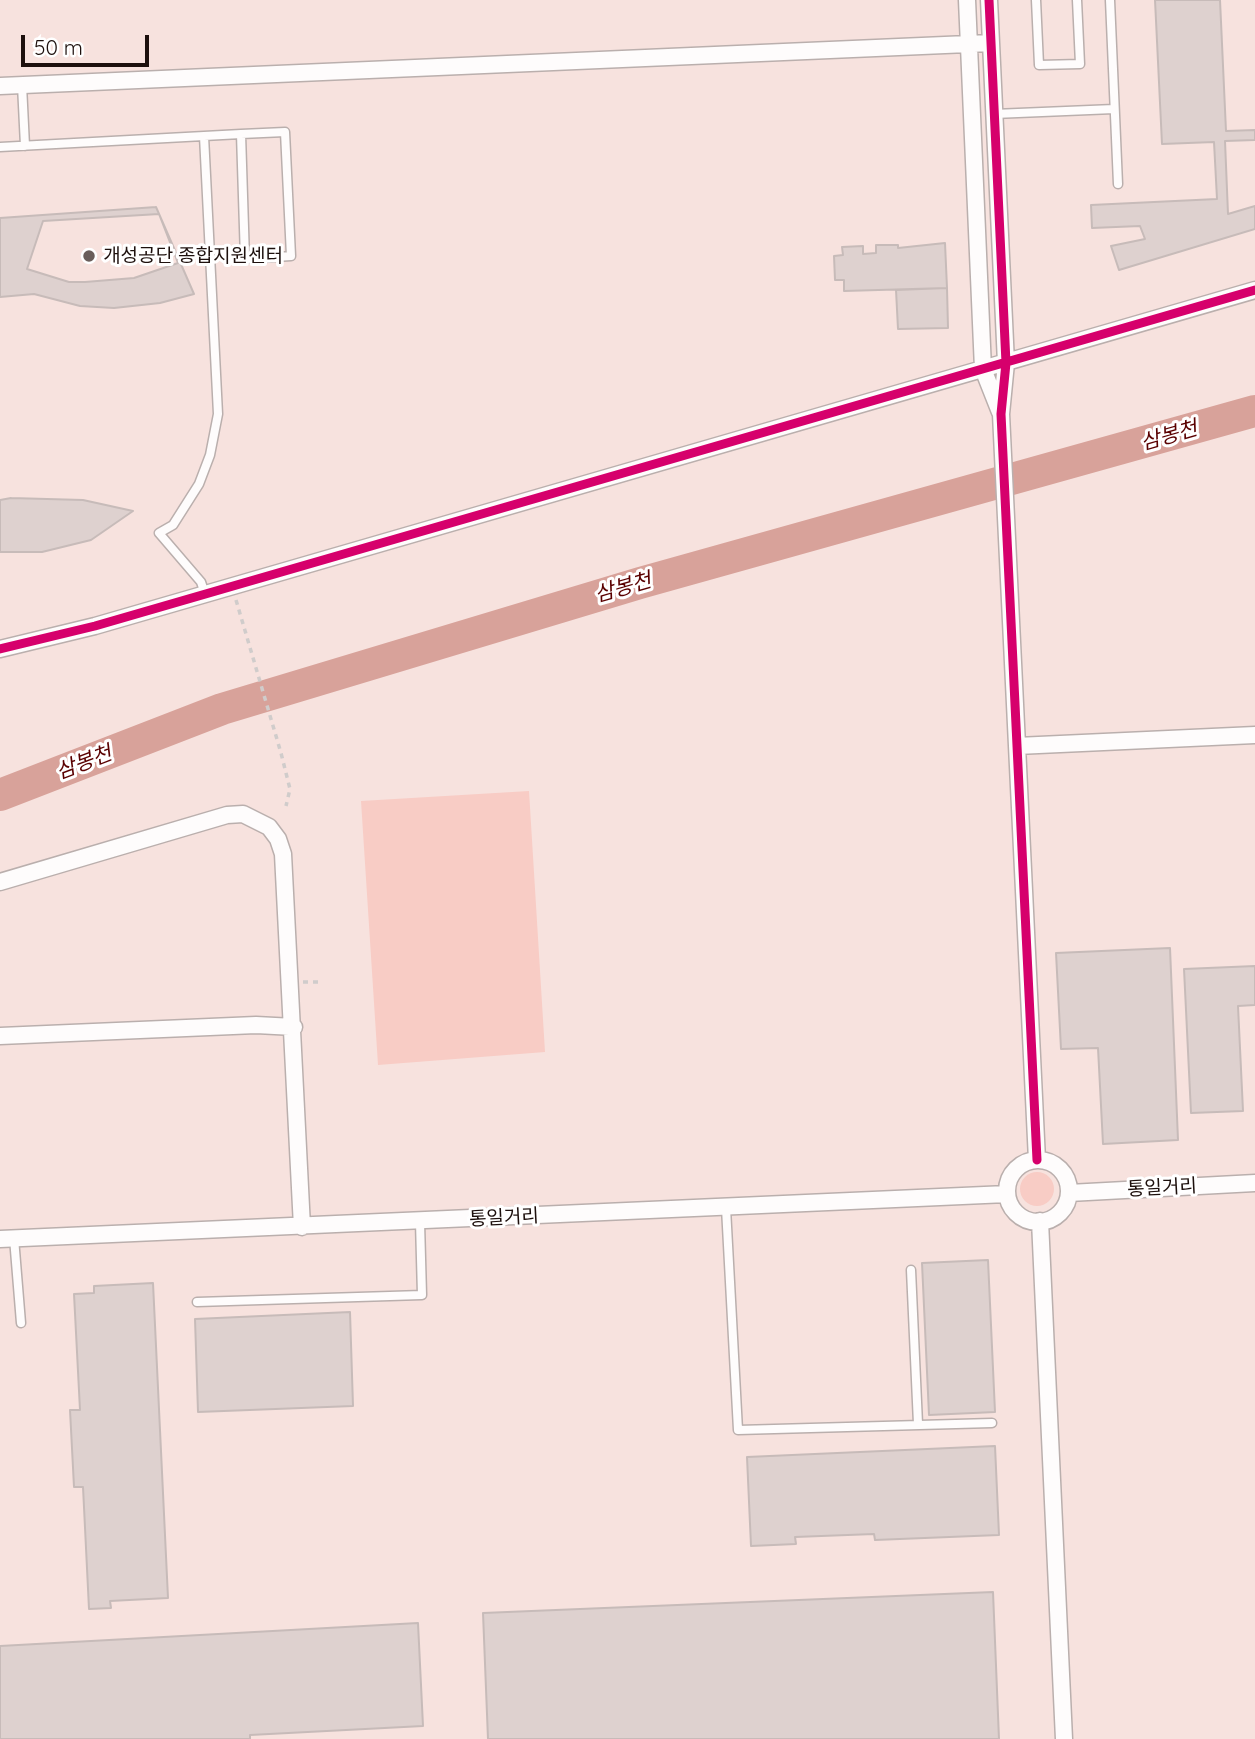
<!DOCTYPE html>
<html>
<head>
<meta charset="utf-8">
<style>
  body { margin:0 }
  #map { position:relative; width:1255px; height:1739px; overflow:hidden; background:#f6ecea; font-family:Quicksand,sans-serif }
  canvas { display:block }
  .scale { position:absolute; left:21px; top:35px; width:128px; height:32px; box-sizing:border-box; border:4px solid #1d100d; border-top:0; padding-left:9px; font-size:21px; line-height:24px; white-space:nowrap; color:#1d100d; -webkit-text-stroke:5px #fff; paint-order:stroke }
</style>
</head>
<body>
<div id="map">
<canvas width="1255" height="1739"></canvas>
<div class="scale">50 m</div>
</div>
<script>
const g = document.querySelector('canvas').getContext('2d');
g.lineJoin = 'round';
function paint(path, color) { g.fillStyle = color; g.fill(path, 'evenodd'); }
const toPath = rows => new Path2D(rows.map(r => 'M' + r).join(''));
function trace(path, color, width, dash) { g.strokeStyle = color; g.lineWidth = width; g.lineCap = dash ? 'butt' : 'round'; g.setLineDash(dash || []); g.stroke(path); }
function label(font, color, halo, rows, align = 'center') {
  g.font = font + ' Quicksand,"Noto Sans KR",sans-serif'; g.lineWidth = 6; g.setLineDash([]); g.textBaseline = 'middle'; g.strokeStyle = halo; g.fillStyle = color; for (const [text, x, y, turn = 0] of rows) {
    g.save(); g.translate(x, y); g.rotate((+turn || 0) * Math.PI / 180); g.textAlign = isNaN(turn) ? turn : align; if (halo) g.strokeText(text, 0, 0); g.fillText(text, 0, 0); g.restore();
  }
}
const built = toPath([
  [0,0,1255,0,1255,1739,0,1739]
]);
const green = toPath([
  [529,791,545,1052,378,1065,361,801],
  '1020 1189a17 17 0 1 1 34 0a17 17 0 1 1-34 0Z'
]);
const river = toPath([
  [0,795,222,709,640,583,1255,411]
]);
const building = toPath([
  [1155,0,1220,0,1226,131,1255,130,1255,140,1225,141,1228,214,1255,206,1255,229,1119,270,1111,246,1145,239,1140,226,1092,228,1091,205,1217,199,1214,142,1162,144,1155,0],
  [156,207,194,294,160,303,114,308,80,306,34,294,0,297,0,218,156,207],
  [159,214,178,263,134,278,85,282,69,282,27,269,43,221,159,214],
  [945,243,947,288,844,291,844,280,835,280,834,256,843,255,842,247,863,246,863,254,876,253,876,245,898,245,898,248,945,243],
  [947,288,948,328,898,329,896,290,947,288],
  [11,498,83,500,133,511,91,540,42,552,0,552,0,500,11,498],
  [1170,948,1178,1140,1103,1144,1098,1048,1061,1049,1056,953,1170,948],
  [1255,966,1255,1005,1238,1006,1243,1111,1191,1113,1184,969,1255,966],
  [988,1260,995,1412,929,1415,922,1263,988,1260],
  [153,1283,168,1598,110,1601,111,1608,89,1609,83,1487,74,1487,70,1410,80,1410,74,1294,94,1293,94,1286,153,1283],
  [350,1312,353,1406,198,1412,195,1319,350,1312],
  [995,1446,999,1535,875,1540,874,1534,795,1537,796,1544,751,1546,747,1457,995,1446],
  [993,1592,999,1739,488,1739,483,1613,993,1592],
  [418,1623,423,1726,250,1735,250,1739,0,1739,0,1646,418,1623]
]);
const path = toPath([
  [236,600,281,753,290,789,286,806],
  [303,982,318,982]
]);
const service = toPath([
  [1036,0,1039,65,1080,64,1077,0],
  [1110,0,1118,184],
  [22,85,25,146],
  [994,114,1114,109],
  [204,136,218,414,210,455,199,484,173,525,159,533,201,582,205,594],
  [0,147,204,136,241,134,285,132,291,256,245,259,241,134],
  [726,1208,738,1430,992,1423],
  [14,1238,21,1323],
  [911,1270,918,1424],
  [197,1302,422,1295,420,1222]
]);
const minor = toPath([
  [967,0,983,369,1000,412],
  [989,0,1006,363,1001,414,1037,1160],
  [0,86,991,43],
  [0,649,95,626,1255,290],
  [1017,746,1255,735],
  [0,882,227,815,243,814,269,827,278,839,283,854,302,1227],
  [0,1036,256,1025,294,1027],
  '1007 1191a31 31 0 1 1 62 0a31 31 0 1 1-62 0Z',
  [1069,1193,1255,1183],
  [1040,1221,1064,1739],
  [0,1239,1007,1194]
]);
const cycleway = toPath([
  [989,0,1006,363,1001,414,1037,1160],
  [0,649,95,626,1255,290]
]);
const markers = [
  [89,256,7,"#695d5a"]
];
const poiNames = [
  ["개성공단 종합지원센터",103,256]
];
const streetNames = [
  ["통일거리",1162,1188,-3],
  ["통일거리",504,1218,-3]
];
const waterNames = [
  ["삼봉천",1169,436,-16],
  ["삼봉천",623,588,-16],
  ["삼봉천",84,763,-21]
];
paint(built, '#f7e2de');
paint(green, '#f8ccc5');
trace(river, '#d8a29a', 32);
paint(building, '#ded1cf');
trace(building, '#c7bbb9', 2);
trace(service, '#baafad', 11);
trace(minor, '#baafad', 19);
trace(path, '#d0cccb', 3.5, [5, 5]);
trace(service, '#fefcfc', 8);
trace(minor, '#fefcfc', 16);
trace(cycleway, '#d6006c', 9);
for (const [x, y, r, color] of markers) { const dot = new Path2D(); dot.arc(x, y, r, 0, 2 * Math.PI); g.fillStyle = color; g.fill(dot); trace(dot, '#fff', 2.5); }
label('19px', '#1d100d', '#fff', poiNames, 'left');
label('19px', '#1d100d', '#fff', streetNames);
label('italic 21px', '#5a0000', '#fff', waterNames);
</script>
</body>
</html>
